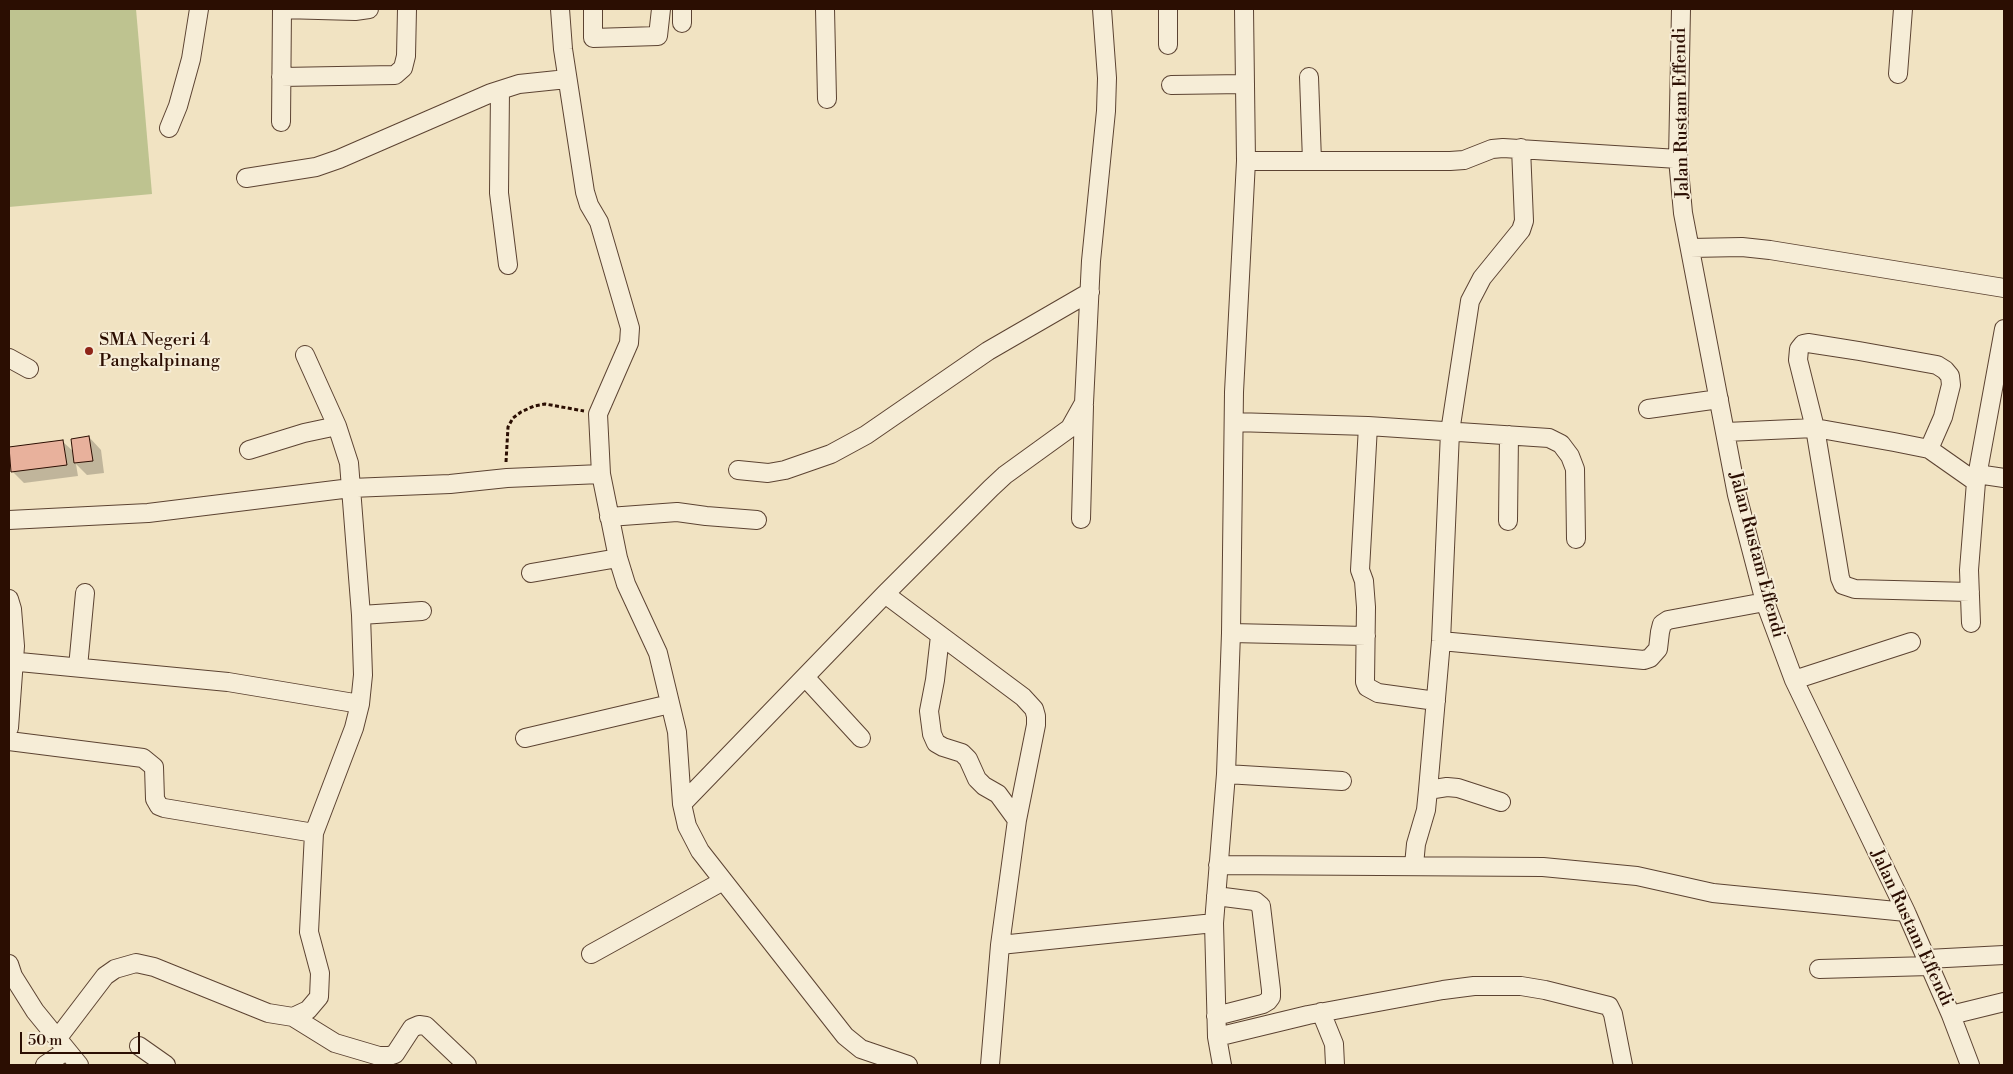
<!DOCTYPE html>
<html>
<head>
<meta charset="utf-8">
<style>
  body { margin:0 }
  #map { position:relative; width:2013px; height:1074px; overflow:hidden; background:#f1e3c2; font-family:"Libre Bodoni",serif }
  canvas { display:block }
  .frame { position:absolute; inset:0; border:10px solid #2b0e02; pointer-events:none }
  .scale { position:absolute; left:20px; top:1032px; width:120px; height:22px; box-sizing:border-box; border:2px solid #2b0e02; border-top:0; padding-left:6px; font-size:15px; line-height:18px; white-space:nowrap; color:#2b0e02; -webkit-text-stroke:4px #f6edd7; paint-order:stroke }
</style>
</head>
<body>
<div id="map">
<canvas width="2013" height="1074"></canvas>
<div class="frame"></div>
<div class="scale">50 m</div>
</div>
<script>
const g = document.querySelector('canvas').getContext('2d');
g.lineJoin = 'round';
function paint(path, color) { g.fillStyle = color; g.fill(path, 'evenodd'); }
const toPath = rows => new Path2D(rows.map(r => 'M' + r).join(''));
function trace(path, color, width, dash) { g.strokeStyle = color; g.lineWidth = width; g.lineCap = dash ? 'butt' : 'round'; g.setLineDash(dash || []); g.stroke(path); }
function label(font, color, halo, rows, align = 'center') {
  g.font = font + ' "Libre Bodoni",serif'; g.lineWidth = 4; g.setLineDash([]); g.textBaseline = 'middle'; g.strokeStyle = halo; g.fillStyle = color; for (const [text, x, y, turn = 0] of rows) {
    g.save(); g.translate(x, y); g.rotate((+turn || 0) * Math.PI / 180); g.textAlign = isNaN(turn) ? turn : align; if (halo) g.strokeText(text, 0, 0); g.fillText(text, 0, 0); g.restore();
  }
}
const green = toPath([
  [9,9,136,9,152,194,9,207]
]);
const shadow = toPath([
  [89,437,101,450,104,473,87,475,76,464,78,476,24,483,12,471,9,448,63,442,74,452]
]);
const building = toPath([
  [89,436,93,461,74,463,71,439,89,436],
  [63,440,67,465,11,472,9,447,63,440]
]);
const path = toPath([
  [506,462,508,427,513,418,521,412,534,406,545,404,584,411]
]);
const minor = toPath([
  [282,9,355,11,369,9],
  [560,9,563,49,585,192,589,205,599,222,630,328,629,343,598,414,601,474,618,558,626,584,658,653,677,732,682,804,687,826,700,851,845,1036,861,1049,908,1065],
  [593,9,593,38,658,36,661,9],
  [682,9,682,23],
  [825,9,827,99],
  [1168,9,1168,45],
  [1681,9,1678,159,1683,213,1737,495,1765,602,1794,680,1906,912,1951,1015,1970,1065],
  [1898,74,1903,9],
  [281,77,395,75,403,68,406,56,407,9],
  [1309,77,1312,161],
  [1171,85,1245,84],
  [500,90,499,193,508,265],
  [281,122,282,9],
  [169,128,178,106,191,59,199,9],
  [1246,161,1450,161,1464,160,1492,149,1503,148,1678,159],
  [246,178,316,167,339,159,491,93,519,84,567,79],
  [1690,248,1742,247,1770,250,2004,288],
  [9,358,29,369],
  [1648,409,1719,399],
  [1234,422,1368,426,1549,438,1561,444,1570,456,1575,469,1576,539],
  [1368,426,1360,570,1364,581,1366,607,1365,682,1367,687,1378,693,1436,701],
  [1726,432,1815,428,1894,442,1929,449,1976,482],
  [1929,449,1943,417,1951,385,1950,376,1945,370,1937,365,1859,351,1808,343,1803,344,1799,349,1798,360,1815,428,1840,578,1843,585,1855,589,1970,592],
  [249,450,304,433,337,426],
  [738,470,768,473,785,470,831,454,866,435,988,351,1090,292],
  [1977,474,2004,478],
  [609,517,677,512,706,516,757,520],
  [1081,519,1084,406],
  [9,520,148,513,351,488,450,484,507,478,601,474],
  [1508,521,1509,435],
  [531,573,618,558],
  [885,594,1023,697,1034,709,1036,716,1036,725,1017,820,1000,945,990,1065],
  [9,599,12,609,15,646,9,728],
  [361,615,422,611],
  [1971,623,1969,570,1976,482,2004,329],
  [1231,633,1366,636],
  [940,636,935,680,929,711,932,734,936,743,943,747,962,753,968,759,977,779,984,786,998,794,1017,820],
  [1441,641,1644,660,1650,658,1658,649,1660,632,1662,624,1668,620,1765,602],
  [9,661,228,682,360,704],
  [78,667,85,593],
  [805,677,861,738],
  [1794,680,1911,642],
  [525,738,670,704],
  [9,741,143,758,154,767,155,799,159,806,164,808,314,833],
  [1226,774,1342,781],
  [1428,790,1447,787,1458,788,1501,802],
  [682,804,885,594,991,488,1005,475,1070,428,1084,403,1091,261,1106,111,1107,78,1102,9],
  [1218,865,1543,867,1637,876,1713,893,1906,912],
  [1414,865,1416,844,1426,810,1428,790,1441,641,1450,432,1470,301,1482,278,1521,230,1524,221,1521,148],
  [1216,896,1255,901,1261,906,1271,990,1271,997,1268,1001,1263,1004,1216,1016],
  [1000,945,1214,923],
  [591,954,723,881],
  [1927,959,2004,955],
  [9,964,13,976,35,1011,79,1065],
  [1819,969,1930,966],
  [1321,1012,1334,1044,1335,1065],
  [1951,1015,2004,1002],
  [293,1017,308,1010,319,997,320,973,309,932,314,833,354,728,360,704,363,675,361,615,349,463,337,426,305,355],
  [1217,1037,1308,1015,1443,990,1474,986,1521,986,1545,990,1609,1006,1613,1014,1623,1065],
  [57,1039,105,976,115,969,136,963,154,967,268,1013,293,1017,335,1043,379,1056,389,1056,395,1054,412,1028,419,1025,426,1026,467,1065],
  [139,1046,166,1065],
  [45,1065,66,1051],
  [1222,1065,1217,1037,1214,923,1226,774,1231,633,1234,392,1246,161,1244,9]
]);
const markers = [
  [89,351,5,"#8f2418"]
];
const streetNames = [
  ["Jalan Rustam Effendi",1682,113,-91],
  ["Jalan Rustam Effendi",1756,555,75],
  ["Jalan Rustam Effendi",1911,928,65]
];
const poiNames = [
  ["SMA Negeri 4",99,341],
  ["Pangkalpinang",99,362]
];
paint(green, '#bec390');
paint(shadow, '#0003');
paint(building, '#e8b19c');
trace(building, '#2b0e02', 1);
trace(minor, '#5c4332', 20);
trace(path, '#2b0e02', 3, [4, 2.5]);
trace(minor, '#f6edd7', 18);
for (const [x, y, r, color] of markers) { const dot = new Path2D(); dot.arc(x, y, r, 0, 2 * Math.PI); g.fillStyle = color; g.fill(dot); trace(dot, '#f6edd7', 2); }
label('18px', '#2b0e02', '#f6edd7', streetNames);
label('18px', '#2b0e02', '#f6edd7', poiNames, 'left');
</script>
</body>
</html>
